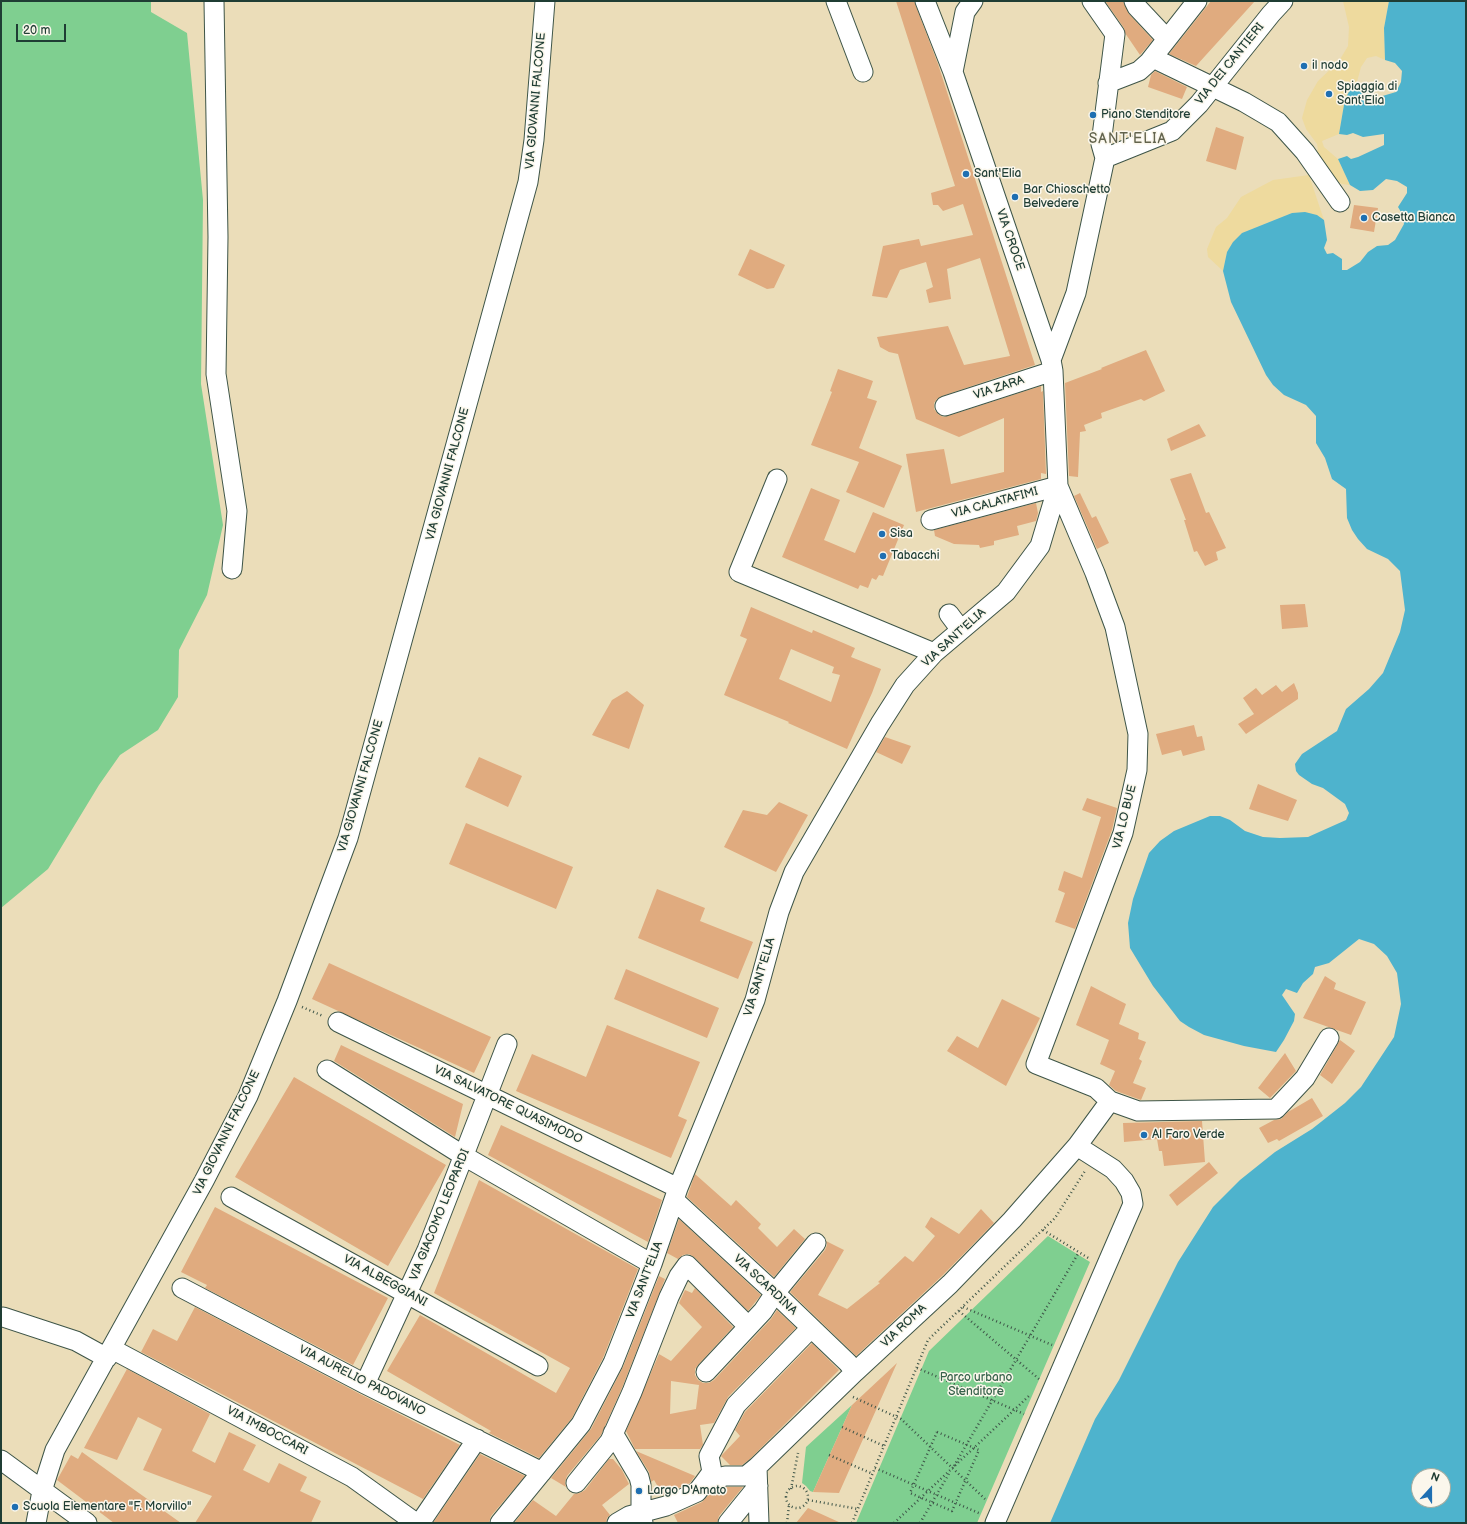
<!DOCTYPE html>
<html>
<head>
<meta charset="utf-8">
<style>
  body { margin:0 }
  #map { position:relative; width:1467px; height:1524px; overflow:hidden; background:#ebddb9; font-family:"Balsamiq Sans",sans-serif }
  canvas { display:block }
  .frame { position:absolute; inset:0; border:2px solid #1f3d34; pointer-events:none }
  .north { position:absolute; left:1411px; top:1468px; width:40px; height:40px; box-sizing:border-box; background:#fbf7ec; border:1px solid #a3ada2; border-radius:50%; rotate:21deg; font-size:11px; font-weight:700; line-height:16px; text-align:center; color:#1f3d34 }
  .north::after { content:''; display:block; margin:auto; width:14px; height:18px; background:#1f6fb2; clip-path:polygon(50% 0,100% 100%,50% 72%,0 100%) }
  .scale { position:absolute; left:16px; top:24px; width:50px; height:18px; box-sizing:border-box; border:2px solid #1f3d34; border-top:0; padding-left:5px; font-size:12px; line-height:14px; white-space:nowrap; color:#1f3d34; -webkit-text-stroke:3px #fbf7ec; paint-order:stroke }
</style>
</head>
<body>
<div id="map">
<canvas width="1467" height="1524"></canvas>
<div class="frame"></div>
<div class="north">N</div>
<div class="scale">20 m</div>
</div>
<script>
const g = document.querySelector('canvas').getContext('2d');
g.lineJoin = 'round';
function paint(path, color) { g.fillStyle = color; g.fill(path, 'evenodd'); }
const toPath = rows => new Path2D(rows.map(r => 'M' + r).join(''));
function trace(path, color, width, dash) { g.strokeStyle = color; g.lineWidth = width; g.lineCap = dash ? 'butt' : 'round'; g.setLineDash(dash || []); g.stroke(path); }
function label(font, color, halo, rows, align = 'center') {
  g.font = font + ' "Balsamiq Sans",sans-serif'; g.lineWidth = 3; g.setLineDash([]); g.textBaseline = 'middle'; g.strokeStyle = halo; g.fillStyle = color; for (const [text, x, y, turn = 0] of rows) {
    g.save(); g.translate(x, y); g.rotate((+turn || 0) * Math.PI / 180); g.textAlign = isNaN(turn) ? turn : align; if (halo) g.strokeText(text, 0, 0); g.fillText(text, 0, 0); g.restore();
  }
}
const green = toPath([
  [1,1,151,1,151,12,187,33,203,200,201,384,223,525,207,595,179,650,178,697,158,730,120,755,99,785,48,869,1,908],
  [1048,1236,1090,1262,977,1523,856,1523,929,1351],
  [852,1405,813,1492,810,1491,806,1486,802,1483,806,1447]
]);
const sand = toPath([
  [1343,1,1389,1,1384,28,1385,60,1376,56,1367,58,1361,67,1357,82,1350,90,1345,99,1339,134,1322,141,1324,147,1338,159,1350,185,1342,184,1327,176,1314,153,1318,150,1317,144,1306,129,1302,118,1307,100,1318,81,1339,61,1348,46,1349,27],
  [1309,175,1324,220,1317,215,1292,213,1242,233,1227,252,1223,271,1208,257,1207,249,1216,227,1227,218,1241,197,1273,180]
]);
const water = toPath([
  [1389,1,1466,1,1466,1523,1050,1523,1095,1419,1119,1380,1178,1262,1213,1207,1240,1180,1275,1152,1312,1129,1345,1103,1361,1087,1394,1037,1401,1004,1397,973,1387,956,1374,944,1359,939,1329,963,1315,967,1313,974,1303,983,1297,993,1286,989,1282,995,1295,1014,1294,1021,1284,1040,1276,1052,1244,1046,1204,1035,1189,1027,1180,1021,1153,986,1130,948,1128,923,1133,899,1149,853,1160,841,1174,831,1210,816,1220,816,1230,820,1245,831,1263,837,1280,838,1308,837,1346,820,1349,813,1345,804,1323,788,1312,784,1299,775,1296,771,1295,764,1302,754,1337,731,1346,709,1369,689,1383,673,1400,632,1405,610,1400,571,1388,559,1367,549,1358,539,1352,530,1347,518,1346,489,1332,479,1325,458,1316,443,1316,416,1306,405,1284,395,1273,385,1266,375,1231,302,1223,271,1227,252,1233,242,1242,233,1292,213,1305,212,1317,215,1324,220,1327,240,1324,248,1327,254,1333,253,1342,259,1342,270,1347,270,1360,262,1368,252,1377,246,1388,245,1395,240,1404,224,1401,212,1398,207,1407,193,1407,187,1397,181,1386,179,1373,190,1360,191,1350,185,1338,159,1347,156,1351,159,1358,157,1384,145,1384,134,1363,137,1353,133,1347,135,1339,134,1345,99,1350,90,1357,82,1365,98,1369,100,1396,92,1401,82,1402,71,1395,63,1385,60,1384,28],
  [1419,1476,1443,1476,1443,1500,1419,1500]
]);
const building = toPath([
  [896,1,914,1,938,64,1035,365,942,396,937,399,934,403,934,409,938,414,943,417,948,416,1041,386,1041,392,1043,391,1046,474,1041,473,1041,479,916,512,906,454,944,449,951,484,1004,472,1004,418,959,437,916,419,898,354,889,352,880,347,877,337,948,326,964,365,1010,356,980,258,947,269,951,299,929,303,926,290,933,287,926,262,900,270,887,298,872,296,883,246,919,239,921,246,973,235,963,204,943,211,938,205,933,205,931,193,955,186],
  [1105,1,1123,1,1129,14,1153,40,1140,55,1125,33,1124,28],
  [1211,1,1255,1,1196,66,1169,54],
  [1155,71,1187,87,1182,99,1148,87,1151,75],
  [1216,127,1244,137,1236,170,1206,161],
  [1354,205,1378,208,1374,232,1350,228],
  [750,249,785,265,774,288,767,289,738,275],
  [1146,350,1165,391,1144,401,1141,399,1101,413,1102,418,1084,425,1086,431,1080,432,1078,477,1069,476,1065,383,1102,369,1101,368],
  [838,369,873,381,867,398,877,401,859,448,902,466,884,508,846,492,859,462,811,445,832,392,830,391],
  [1199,424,1206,436,1171,451,1167,439],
  [1191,473,1206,513,1209,512,1226,548,1216,552,1218,560,1205,566,1197,551,1194,552,1184,520,1186,520,1170,479],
  [811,488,840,500,824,540,855,553,873,512,904,525,883,576,879,575,876,580,872,578,868,588,860,585,858,589,782,557],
  [1080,493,1092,518,1096,516,1109,543,1097,549,1074,496],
  [1036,503,1038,513,1036,521,1017,526,1019,535,994,541,994,545,980,548,979,545,954,544,935,536,934,530],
  [1305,604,1308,627,1282,629,1280,605],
  [751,607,812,633,813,630,855,648,851,657,881,669,872,693,847,749,788,723,789,722,724,695,747,639,740,636],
  [791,649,834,667,832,673,840,675,831,702,779,679],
  [1294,683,1298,693,1298,699,1246,734,1238,724,1254,714,1243,698,1256,688,1262,695,1276,685,1282,692],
  [627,691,644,705,629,749,592,735,612,700],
  [1194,725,1197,737,1202,736,1205,750,1183,756,1181,750,1162,755,1156,734],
  [885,737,911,746,902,764,876,752],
  [479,757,522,776,508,807,465,787],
  [1258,784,1297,800,1288,821,1249,809],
  [1087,798,1117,808,1112,830,1075,929,1055,922,1065,893,1058,890,1064,871,1082,878,1101,817,1082,810],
  [779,802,808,815,776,872,724,847,743,810,767,815],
  [466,823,573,867,556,909,449,864],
  [657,889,705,908,700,921,753,942,738,979,638,938],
  [329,963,491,1037,474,1073,312,999],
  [626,969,719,1008,707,1038,614,999],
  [1325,976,1336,983,1334,989,1366,1002,1351,1035,1303,1018],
  [1091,986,1126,1004,1119,1024,1139,1033,1138,1039,1146,1042,1139,1059,1142,1061,1133,1083,1146,1088,1141,1100,1116,1091,1109,1085,1115,1071,1100,1064,1109,1040,1076,1025],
  [1002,999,1040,1018,1006,1086,947,1051,957,1036,978,1048],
  [607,1025,700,1062,678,1116,687,1120,671,1158,516,1091,532,1054,586,1077],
  [1340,1040,1355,1051,1332,1084,1320,1075],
  [341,1045,463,1104,455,1137,334,1061],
  [1285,1053,1296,1071,1270,1098,1258,1088],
  [294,1077,446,1165,388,1266,235,1177],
  [1312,1098,1323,1116,1279,1141,1277,1139,1268,1143,1259,1128,1274,1120,1281,1119,1288,1112],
  [1202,1121,1205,1162,1164,1166,1162,1151,1159,1151,1157,1139,1124,1142,1123,1123],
  [501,1125,662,1200,648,1242,488,1155],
  [1209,1162,1218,1173,1177,1206,1169,1195],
  [695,1174,731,1206,736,1200,761,1224,758,1228,777,1247,794,1229,805,1239,774,1277,687,1197],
  [479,1180,638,1269,603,1358,572,1418,539,1458,489,1433,491,1431,387,1371,420,1315,556,1393,570,1368,434,1293],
  [215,1207,388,1298,353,1365,205,1288,207,1285,181,1272],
  [981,1209,994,1223,943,1275,856,1356,790,1292,825,1250,827,1245,826,1241,844,1250,818,1295,847,1309,880,1283,878,1282,905,1256,913,1262,935,1236,925,1227,931,1217,959,1234],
  [679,1219,761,1295,748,1311,694,1257,689,1254,683,1255,678,1259,667,1253],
  [659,1276,665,1279,622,1388,601,1435,567,1476,565,1482,566,1487,551,1478,591,1429,623,1367],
  [695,1288,733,1327,698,1365,695,1369,695,1375,698,1380,703,1383,709,1383,714,1380,771,1319,777,1310,796,1328,728,1397,714,1423,700,1425,703,1445,700,1449,635,1449,626,1431,659,1354,671,1361,702,1327,679,1303,685,1290,692,1293],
  [671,1381,699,1385,696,1409,670,1414],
  [195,1307,360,1394,460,1445,423,1499,141,1352,153,1329,177,1341],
  [812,1343,839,1370,750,1459,742,1465,730,1465,721,1456,740,1436,735,1430,745,1412],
  [897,1363,839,1493,813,1492,852,1405],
  [127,1369,210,1414,192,1451,215,1463,229,1432,256,1445,243,1470,269,1483,279,1463,307,1477,300,1491,321,1501,311,1523,195,1523,212,1496,143,1470,162,1429,138,1417,117,1460,84,1448],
  [636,1451,695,1476,690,1483,663,1495,654,1480,651,1482,649,1472],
  [82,1452,122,1481,181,1523,114,1523,57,1480,71,1455,78,1459],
  [480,1454,525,1476,491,1516,489,1523,433,1523],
  [609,1459,613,1459,622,1470,629,1484,602,1505,610,1515,607,1518,606,1523,514,1523,533,1500,556,1516,574,1494,580,1493,585,1490],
  [727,1487,743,1487,719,1516,717,1523,678,1523,674,1515,702,1502,711,1492],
  [808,1508,841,1523,796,1523]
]);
const path = toPath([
  [302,1007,323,1016],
  [1043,1230,1090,1259],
  [963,1307,1052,1345],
  [959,1311,1039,1379],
  [917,1368,1024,1414],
  [853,1397,901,1419,985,1499],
  [842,1427,884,1446],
  [937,1432,979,1450,952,1511,910,1493,937,1432],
  [829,1455,873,1474],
  [954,1466,1079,1252],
  [875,1468,981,1514],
  '786 1497a11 11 0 1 1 22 0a11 11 0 1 1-22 0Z',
  [791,1489,798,1453],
  [808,1500,858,1509],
  [787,1523,789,1505],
  [852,1523,928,1340,1055,1218,1085,1171],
  [894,1523,1030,1395],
  [920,1523,950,1472]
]);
const minor = toPath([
  [214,1,218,237,216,374,237,511,232,569],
  [836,1,863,72],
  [925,1,953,72,1051,360,1053,371,1058,486,1095,573,1115,627,1138,734,1137,770,1123,833,1036,1064,1096,1088,1110,1101,1138,1111,1276,1109,1305,1078,1329,1038],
  [1092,1,1115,34,1101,144,1105,158],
  [1134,1,1137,7,1167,39],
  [1153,58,1244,102,1278,122,1305,152,1340,202],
  [953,72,965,12,973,1],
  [1108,83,1139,71,1149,62,1197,1],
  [1051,360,1076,293,1105,158,1172,131,1199,104,1271,14,1283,1],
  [945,406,1053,371],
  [777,479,739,572,934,653],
  [931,520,1058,486],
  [949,614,961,630],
  [338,1022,678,1188],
  [327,1070,464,1156,652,1264],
  [231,1197,538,1366],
  [674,1200,775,1293,848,1363,855,1372],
  [182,1288,365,1384,542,1472],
  [3,1317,76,1341,107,1358],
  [112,1349,352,1477,416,1523],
  [706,1372,763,1311,775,1293,816,1243],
  [365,1384,427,1250,507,1044],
  [613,1433,639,1477,641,1485,641,1513,643,1523],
  [1,1460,87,1523],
  [757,1467,759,1523],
  [576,1483,610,1441,632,1392,669,1297,679,1276,687,1265,748,1326],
  [704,1483,712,1472,709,1456,736,1405,811,1328],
  [36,1523,42,1491,55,1450,204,1181,248,1096,287,1001,348,838,528,182,534,140,545,1],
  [420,1523,477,1439],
  [500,1523,581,1424,613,1363,652,1264,678,1188,755,1000,779,912,794,872,880,724,905,685,934,653,1006,592,1040,546,1058,486],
  [617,1523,629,1516,666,1506,697,1492,704,1483,725,1476,746,1476,757,1467,855,1372,950,1284,1012,1220,1077,1146,1110,1101],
  [728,1523,758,1486],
  [995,1523,1133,1204,1131,1193,1124,1181,1113,1169,1077,1146]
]);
const markers = [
  [1304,66,4,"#1f6fb2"],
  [1329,94,4,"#1f6fb2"],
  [1093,115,4,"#1f6fb2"],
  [966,174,4,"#1f6fb2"],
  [1015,197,4,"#1f6fb2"],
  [1364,218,4,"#1f6fb2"],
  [882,534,4,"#1f6fb2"],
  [883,556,4,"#1f6fb2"],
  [1144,1135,4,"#1f6fb2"],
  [639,1491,4,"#1f6fb2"],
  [15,1507,4,"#1f6fb2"]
];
const streetNames = [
  ["VIA DEI CANTIERI",1230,64,-51],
  ["VIA GIOVANNI FALCONE",536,101,-85],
  ["VIA CROCE",1010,240,71],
  ["VIA ZARA",999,388,-18],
  ["VIA GIOVANNI FALCONE",448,474,-75],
  ["VIA CALATAFIMI",995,503,-15],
  ["VIA SANT'ELIA",954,638,-42],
  ["VIA GIOVANNI FALCONE",361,786,-74],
  ["VIA LO BUE",1125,817,-76],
  ["VIA SANT'ELIA",760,977,-73],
  ["VIA SALVATORE QUASIMODO",508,1105,26],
  ["VIA GIOVANNI FALCONE",227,1133,-64],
  ["VIA GIACOMO LEOPARDI",440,1215,-68],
  ["VIA SANT'ELIA",645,1280,-69],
  ["VIA ALBEGGIANI",385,1281,29],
  ["VIA SCARDINA",765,1285,43],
  ["VIA ROMA",904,1326,-43],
  ["VIA AURELIO PADOVANO",362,1381,27],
  ["VIA IMBOCCARI",267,1431,28]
];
const poiNames = [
  ["il nodo",1312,66],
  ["Spiaggia di",1337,87],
  ["Sant'Elia",1337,101],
  ["Piano Stenditore",1101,115],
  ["Sant'Elia",974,174],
  ["Bar Chioschetto",1023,190],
  ["Belvedere",1023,204],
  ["Casetta Bianca",1372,218],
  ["Sisa",890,534],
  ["Tabacchi",891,556],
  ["Al Faro Verde",1152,1135],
  ["Largo D'Amato",647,1491],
  ["Scuola Elementare \"F. Morvillo\"",23,1507]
];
const parkNames = [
  ["Parco urbano",976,1378],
  ["Stenditore",976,1392]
];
const quarterNames = [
  ["SANT'ELIA",1128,139]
];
paint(green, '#7fcf90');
paint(sand, '#eeda9e');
paint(water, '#4eb3cd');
paint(building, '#e0ab7f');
trace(minor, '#3e5548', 21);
trace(path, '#3e5548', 2.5, [1, 3]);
trace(minor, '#fff', 19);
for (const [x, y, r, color] of markers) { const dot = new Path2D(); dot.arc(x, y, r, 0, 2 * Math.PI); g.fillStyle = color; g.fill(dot); trace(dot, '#fbf7ec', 1.5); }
label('12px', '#1f3d34', '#fbf7ec', streetNames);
label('12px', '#1f3d34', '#fbf7ec', poiNames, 'left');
label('12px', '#37624b', '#fbf7ec', parkNames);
g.letterSpacing = '1px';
label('14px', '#63644e', '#fbf7ec', quarterNames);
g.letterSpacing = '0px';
</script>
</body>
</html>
